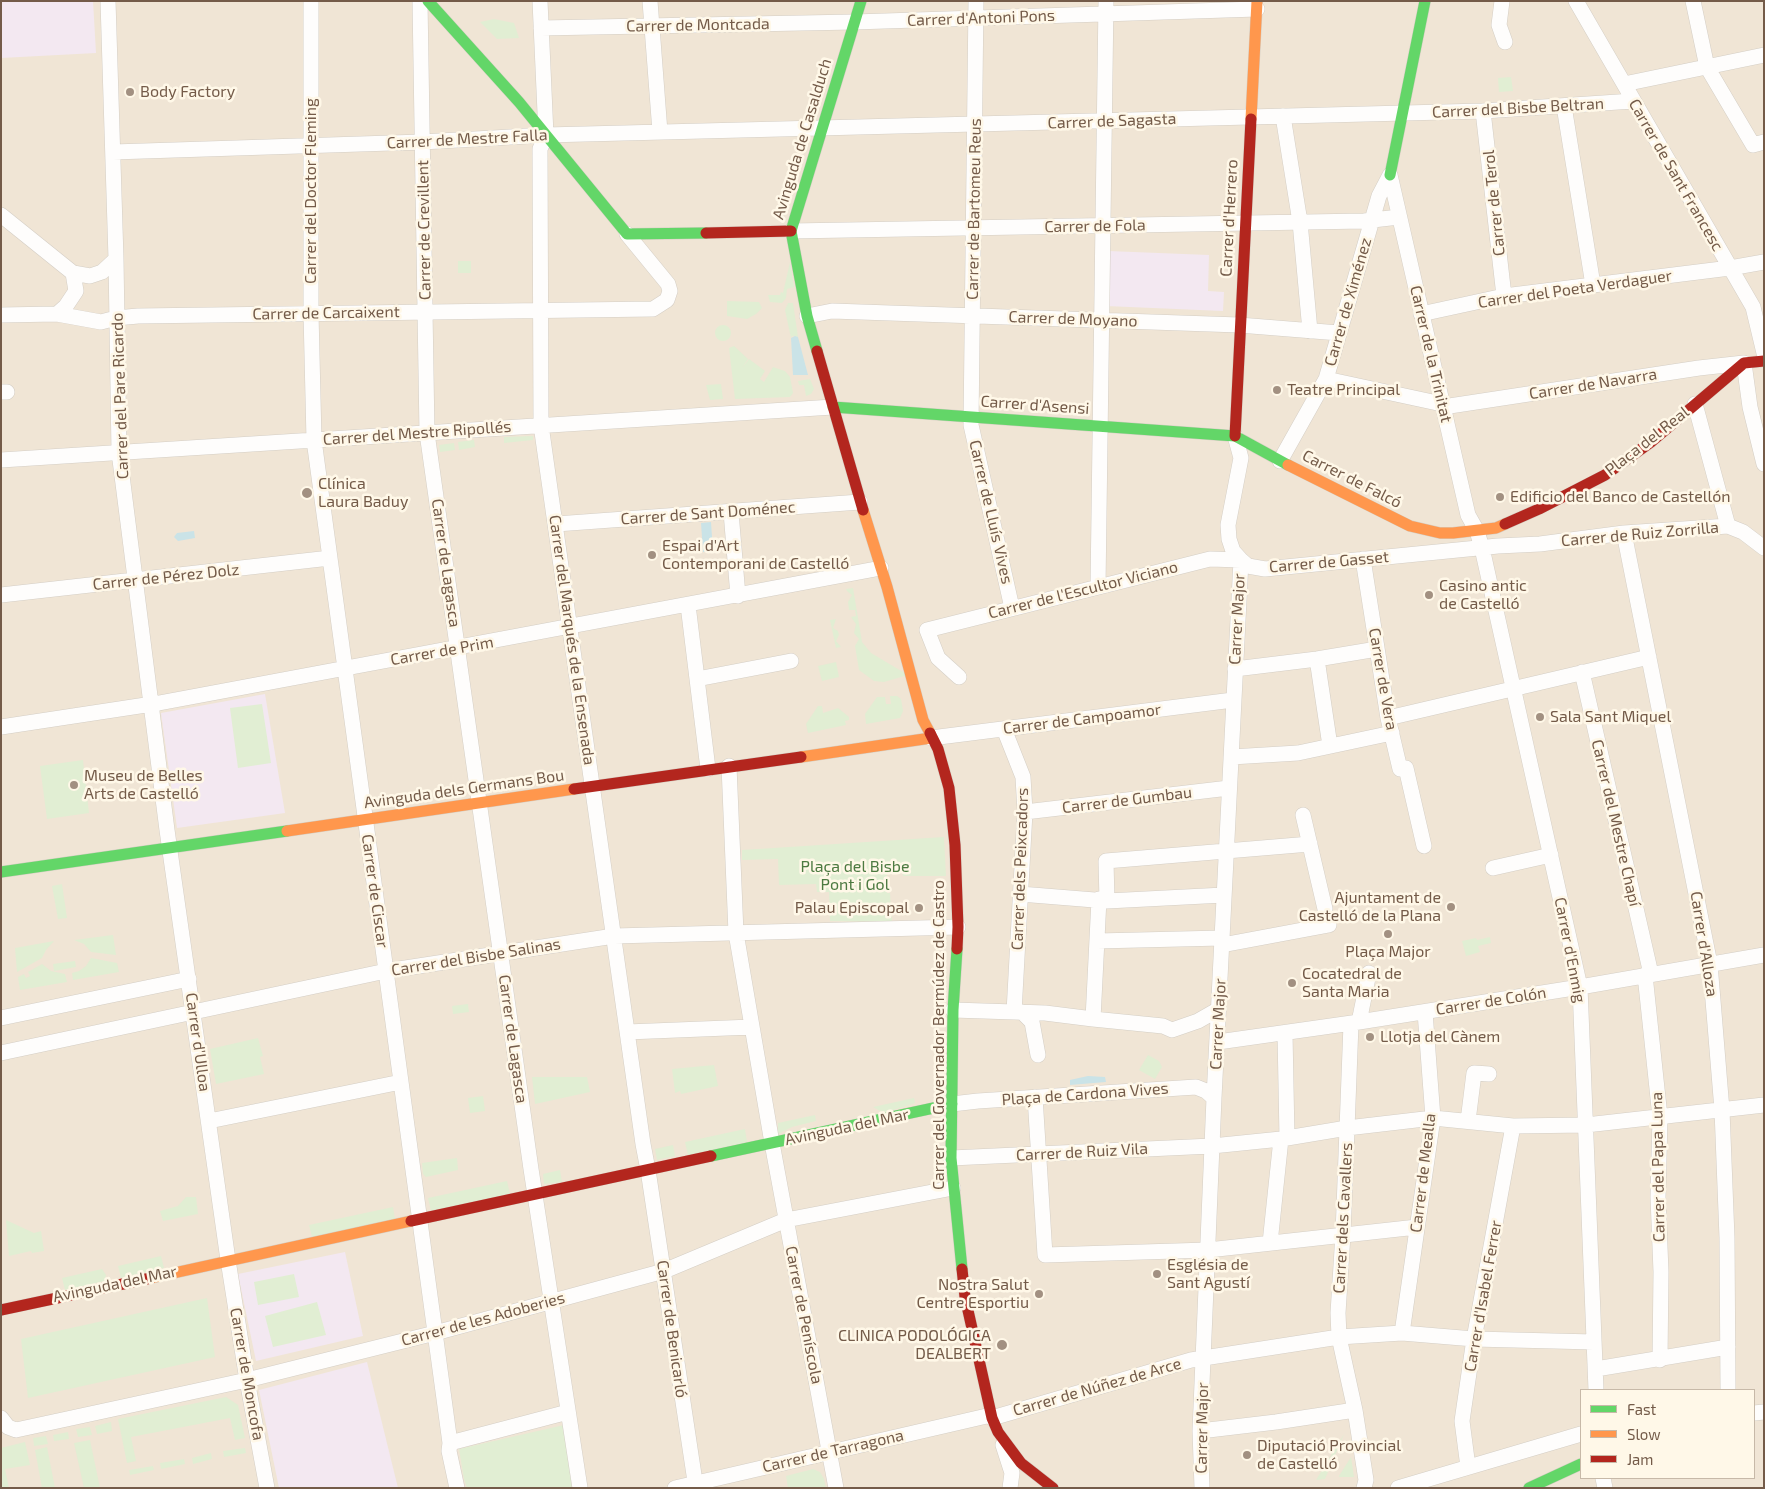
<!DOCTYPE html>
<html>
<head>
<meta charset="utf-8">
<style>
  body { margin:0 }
  #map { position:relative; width:1765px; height:1489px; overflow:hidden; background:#f6f2e8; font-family:"Exo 2",sans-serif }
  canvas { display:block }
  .frame { position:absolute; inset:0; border:2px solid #745b49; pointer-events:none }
  .legend { position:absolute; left:1580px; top:1389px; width:175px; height:90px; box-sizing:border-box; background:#fff8e8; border:1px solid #c7b9a8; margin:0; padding:6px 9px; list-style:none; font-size:15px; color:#745b49 }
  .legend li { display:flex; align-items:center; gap:10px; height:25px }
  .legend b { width:25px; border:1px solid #c7b9a8 }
</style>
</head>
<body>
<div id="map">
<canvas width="1765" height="1489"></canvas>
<div class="frame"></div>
<ul class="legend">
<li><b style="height:6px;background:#63d668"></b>Fast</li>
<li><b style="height:6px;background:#ff974d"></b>Slow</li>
<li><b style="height:6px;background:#b3261e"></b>Jam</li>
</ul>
</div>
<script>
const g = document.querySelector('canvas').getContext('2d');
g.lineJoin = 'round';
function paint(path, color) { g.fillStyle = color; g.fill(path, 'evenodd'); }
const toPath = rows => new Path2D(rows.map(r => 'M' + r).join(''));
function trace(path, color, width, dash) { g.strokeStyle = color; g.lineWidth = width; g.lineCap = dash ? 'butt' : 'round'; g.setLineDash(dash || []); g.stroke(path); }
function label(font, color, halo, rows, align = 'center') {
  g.font = font + ' "Exo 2",sans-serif'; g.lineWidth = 5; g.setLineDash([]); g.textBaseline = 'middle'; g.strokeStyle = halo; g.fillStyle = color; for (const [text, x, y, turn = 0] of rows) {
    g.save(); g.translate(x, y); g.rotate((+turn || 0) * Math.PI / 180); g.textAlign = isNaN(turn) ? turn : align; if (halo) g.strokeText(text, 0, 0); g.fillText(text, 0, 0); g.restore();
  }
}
const residential = toPath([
  [1,1,1764,1,1764,1488,1,1488],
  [1581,1390,1754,1390,1754,1478,1581,1478]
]);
const education = toPath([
  [1,1,93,1,96,53,1,58],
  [1108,251,1209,255,1208,291,1224,292,1223,311,1106,306],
  [265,694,285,813,177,828,161,713],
  [345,1252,363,1336,256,1361,238,1274],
  [367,1362,398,1488,279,1488,259,1390]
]);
const green = toPath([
  [494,19,514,23,519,38,497,39,480,22],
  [1511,77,1513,91,1499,92,1498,78],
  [458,261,471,261,471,273,458,273],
  [790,262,794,287,787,289,786,298,782,303,770,302,768,295,780,295,781,292,783,293],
  [727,301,759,302,762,308,756,314,747,319,727,316],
  [788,303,793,303,798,337,792,336,791,338,785,310],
  '715 333a8 8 0 1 1 16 0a8 8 0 1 1-16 0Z',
  [734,346,748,359,742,368,749,359,765,371,760,379,764,382,773,367,785,371,790,377,793,393,790,397,735,399,729,348],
  [810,379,814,389,811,394,806,396,804,385,799,385,798,381],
  [721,384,723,399,710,400,706,385],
  [533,436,533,440,504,443,504,437],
  [474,440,475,447,459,450,458,442],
  [454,443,455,450,440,452,439,445],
  [853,588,862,642,871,653,908,675,884,682,874,681,859,670,855,646,859,639,854,633,856,624,851,617,856,616,855,610,849,610,848,602,852,595,847,591,846,589],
  [836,619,833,628,838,631,839,635,836,641,841,647,836,648,830,620],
  [836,662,839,677,822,681,818,666],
  [890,696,897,696,901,699,903,711,900,718,866,724,865,714,877,697,885,697,886,704,891,704],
  [262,704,271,763,238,768,230,708],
  [818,706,822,706,823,713,838,708,849,717,849,720,845,721,846,725,808,733,806,724],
  [83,760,89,813,47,819,40,766],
  [944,837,946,876,903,876,902,873,887,874,887,893,890,893,892,922,830,921,829,892,817,892,816,884,779,885,778,859,742,860,742,850],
  [62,884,67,918,58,919,52,886],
  [113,935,116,955,91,952,84,944,74,940],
  [1490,937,1491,943,1478,946,1480,952,1466,956,1462,941,1476,938,1477,940],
  [54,941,46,950,42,958,17,972,15,948],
  [91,958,117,963,119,972,73,980,72,973,79,971,86,966],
  [75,961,76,967,54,971,53,964],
  [42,964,51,971,65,974,67,982,20,990,18,977,24,974,26,978,30,976,28,972],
  [468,1004,469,1012,453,1014,452,1006],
  [258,1038,263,1056,260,1057,264,1074,216,1084,210,1049],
  [1148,1055,1159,1061,1162,1067,1155,1079,1139,1070],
  [714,1065,718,1086,681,1094,680,1091,675,1093,672,1069],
  [532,1077,587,1077,590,1092,535,1104],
  [483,1096,485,1111,470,1113,468,1098],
  [914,1098,915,1103,884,1113,873,1107],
  [815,1115,816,1121,792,1127,778,1134,778,1123],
  [745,1129,747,1142,688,1155,685,1142],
  [673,1145,675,1156,657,1160,655,1149],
  [457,1158,458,1170,426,1177,423,1174,422,1163],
  [560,1170,562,1182,544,1184,543,1174],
  [507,1181,510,1194,431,1211,428,1198],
  [186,1197,196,1197,198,1214,163,1221,160,1211,178,1206],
  [393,1207,395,1219,312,1237,309,1225],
  [6,1220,34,1233,41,1231,44,1251,32,1253,31,1251,9,1256],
  [161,1256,164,1268,121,1278,118,1266],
  [102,1269,106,1275,105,1281,65,1290,62,1278],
  [294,1274,299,1297,258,1305,254,1282],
  [207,1298,215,1357,28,1398,21,1339],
  [317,1302,326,1335,273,1347,265,1316],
  [226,1397,238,1405,245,1438,235,1440,230,1418,131,1437,136,1461,127,1463,118,1419],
  [111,1422,112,1431,97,1434,95,1426],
  [564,1425,574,1488,467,1488,464,1479,459,1449],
  [90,1427,92,1435,78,1437,76,1429],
  [68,1432,69,1439,54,1441,53,1435],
  [1344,1434,1325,1479,1316,1480],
  [46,1436,48,1444,34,1446,33,1438],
  [90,1440,100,1488,84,1488,74,1443],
  [25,1442,30,1465,5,1469,9,1488,1,1488,1,1448],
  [47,1447,55,1488,42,1488,35,1450],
  [245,1448,246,1453,224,1457,223,1451],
  [211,1453,212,1459,193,1464,192,1458],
  [1351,1457,1354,1477,1339,1477,1339,1476],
  [184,1459,185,1464,161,1469,160,1463],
  [153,1466,154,1470,130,1475,129,1470],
  [813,1469,820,1472,824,1479,826,1488,788,1488,786,1476]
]);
const water = toPath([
  [795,336,798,337,808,375,793,375,791,338],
  [711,522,713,552,703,552,701,523],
  [194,531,195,538,178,541,174,537,177,533],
  [1088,1076,1105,1077,1106,1082,1070,1085,1070,1080]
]);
const street = toPath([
  [108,1,116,259,119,452,167,830,228,1260,247,1380,267,1488],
  [311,1,311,313,314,440,450,1443],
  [420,1,427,433,531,1169,580,1488],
  [540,1,546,135,540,149,541,425,643,1144,648,1170,696,1488],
  [650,1,660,132],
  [976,1,971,425,1012,608],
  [1502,1,1499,25,1505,42],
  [1576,1,1753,307,1764,353],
  [1693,1,1707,67,1753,145,1764,142],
  [541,28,854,22,1257,9],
  [1624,84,1764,55],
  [1564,106,1593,285],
  [1483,111,1504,296],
  [1283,116,1300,222,1310,331],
  [113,152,422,142,546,135,1483,111,1633,101],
  [1390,175,1468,515,1477,531,1482,548,1580,987,1596,1390],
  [1,215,73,273,76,291,66,306,57,314],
  [791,231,1364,221,1399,217],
  [73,273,90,276,102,272,116,259],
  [1421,314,1504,296,1730,268,1764,262],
  [1,315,57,314,101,322,116,318,138,316,653,309,667,300,670,291,668,284,627,234],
  [807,316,832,311,1239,325,1339,333],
  [1326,379,1442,404],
  [1,392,7,392],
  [1695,404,1728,526],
  [1443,407,1699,368,1744,363,1750,407,1764,464],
  [1235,436,1241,458,1228,525,1229,539,1233,551,1241,560,1248,566,1265,569,1498,546,1540,544,1624,533,1728,526,1743,532,1764,548],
  [1,460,833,407],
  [1280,461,1326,379,1379,196,1390,175],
  [731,512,738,596],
  [556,524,860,502],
  [1624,533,1710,964,1722,1110,1727,1238,1728,1390],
  [1363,559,1388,718,1400,769,1406,768,1424,846],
  [1098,587,1106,1],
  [1,595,330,558],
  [688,605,708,769],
  [1317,659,1330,746],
  [1235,669,1317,659,1377,649],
  [1582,672,1651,974],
  [959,677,938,658,927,630,1210,559,1241,560],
  [697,679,791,661],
  [1388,718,1649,657],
  [1,727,159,703,881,568],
  [1004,729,1023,777,1025,812,1014,1012],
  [931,738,1233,700],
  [1231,757,1298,753,1392,733],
  [729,766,736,933,772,1143,836,1488],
  [1025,812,1229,788],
  [1303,815,1325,909],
  [1493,868,1551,855],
  [1020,894,1107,901,1224,895],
  [1107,901,1106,861,1310,844],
  [1097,941,1222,938],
  [1222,945,1329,925],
  [1645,975,1660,1117,1658,1197,1661,1272,1660,1360],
  [953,1010,1045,1013,1093,1019,1163,1026,1172,1030,1198,1021,1219,1009],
  [1022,1012,1032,1022,1038,1055],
  [1,1018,189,979],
  [1093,1019,1099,899],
  [1359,1022,1369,973],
  [1351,1024,1343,1234,1338,1313,1339,1337,1355,1410,1366,1480,1364,1488],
  [627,1032,752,1027],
  [1285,1033,1287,1138],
  [1218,1042,1359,1022,1580,987,1764,955],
  [1,1053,386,971,614,936,958,927],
  [1035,1097,1045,1255,1208,1250,1417,1227],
  [952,1104,978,1101,1196,1087,1206,1091,1214,1098],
  [209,1121,401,1082],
  [1468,1121,1474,1073,1489,1074],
  [951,1158,1212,1146,1281,1139,1347,1128,1433,1118,1513,1126,1586,1125,1764,1105],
  [1270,1243,1281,1139],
  [1402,1333,1433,1118,1425,1012],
  [1596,1369,1728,1347],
  [1754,1413,1764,1412],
  [1,1418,8,1427,16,1430,247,1380,435,1333,664,1271,786,1220,953,1188],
  [992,1418,1191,1360,1339,1337,1402,1333,1474,1339,1594,1342],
  [1200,1431,1276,1422,1355,1410],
  [1003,1445,1012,1473,1010,1488],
  [1468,1467,1462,1421,1474,1339,1513,1126],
  [1603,1478,1605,1488],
  [457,1488,449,1451,450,1443,568,1412],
  [675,1488,991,1415],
  [1202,1488,1200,1431,1214,1098,1241,560],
  [1398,1488,1581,1434]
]);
const fast = toPath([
  [428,1,519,102,627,234,706,233],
  [1390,175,1425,1],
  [817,351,807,316,791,231,861,1],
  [833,407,1235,436,1288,465],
  [1,872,287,831],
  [957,949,953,1010,951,1158,962,1269],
  [711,1156,952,1104],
  [1529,1488,1581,1464]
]);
const slow = toPath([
  [1251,119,1257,1],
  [1288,465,1410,526,1440,533,1453,533,1496,528,1505,524],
  [863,510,887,587,923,720,930,733],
  [801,757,931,738],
  [287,831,574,789],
  [151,1278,411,1221]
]);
const jam = toPath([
  [706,233,791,231],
  [817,351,863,510],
  [1235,436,1251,119],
  [1505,524,1539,509,1605,475,1651,442,1744,363,1764,361],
  [930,733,938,749,949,788,955,845,958,927,957,949],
  [574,789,801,757],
  [411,1221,711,1156],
  [962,1269,965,1297,992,1418,998,1432,1021,1463,1053,1488],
  [1,1310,151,1278]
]);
const markers = [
  [130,92,5,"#a29081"],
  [1277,390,5,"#a29081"],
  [307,493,6,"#a29081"],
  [1500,497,5,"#a29081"],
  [652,555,5,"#a29081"],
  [1429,595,5,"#a29081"],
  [1540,717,5,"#a29081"],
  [74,785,5,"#a29081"],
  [1451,907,5,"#a29081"],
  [919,908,5,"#a29081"],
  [1388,934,5,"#a29081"],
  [1292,983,5,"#a29081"],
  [1370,1037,5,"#a29081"],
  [1157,1274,5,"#a29081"],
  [1039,1294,5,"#a29081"],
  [1002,1345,6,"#a29081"],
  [1247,1455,5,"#a29081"]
];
const streetNames = [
  ["Carrer d'Antoni Pons",981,18,-2],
  ["Carrer de Montcada",698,25,-1],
  ["Carrer del Bisbe Beltran",1518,108,-3],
  ["Carrer de Sagasta",1112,121,-2],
  ["Carrer de Mestre Falla",467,139,-3],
  ["Avinguda de Casalduch",802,139,-73],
  ["Carrer de Sant Francesc",1676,175,60],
  ["Carrer del Doctor Fleming",311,191,-90],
  ["Carrer de Terol",1494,203,-96],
  ["Carrer de Bartomeu Reus",974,209,-89],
  ["Carrer d'Herrero",1229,218,-87],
  ["Carrer de Fola",1095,226,-1],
  ["Carrer de Crevillent",424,230,-91],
  ["Carrer del Poeta Verdaguer",1575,289,-8],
  ["Carrer de Ximénez",1348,302,-74],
  ["Carrer de Carcaixent",326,313,-1],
  ["Carrer de Moyano",1073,319,2],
  ["Carrer de la Trinitat",1431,354,77],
  ["Carrer de Navarra",1593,384,-9],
  ["Carrer del Pare Ricardo",120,396,-92],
  ["Carrer d'Asensi",1035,405,4],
  ["Carrer del Mestre Ripollés",417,433,-4],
  ["Plaça del Real",1647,441,-38],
  ["Carrer de Falcó",1352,479,27],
  ["Carrer de Lluís Vives",991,512,77],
  ["Carrer de Sant Doménec",708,513,-4],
  ["Carrer de Ruiz Zorrilla",1640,534,-5],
  ["Carrer de Gasset",1329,562,-5],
  ["Carrer de Lagasca",446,563,82],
  ["Carrer de Pérez Dolz",166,577,-6],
  ["Carrer de l'Escultor Viciano",1083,590,-14],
  ["Carrer Major",1237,619,-87],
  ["Carrer del Marqués de la Ensenada",572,640,82],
  ["Carrer de Prim",442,651,-10],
  ["Carrer de Vera",1383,679,80],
  ["Carrer de Campoamor",1082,719,-7],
  ["Avinguda dels Germans Bou",464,789,-8],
  ["Carrer de Gumbau",1127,800,-7],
  ["Carrer del Mestre Chapí",1616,823,77],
  ["Carrer dels Peixcadors",1020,869,-88],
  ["Carrer de Ciscar",375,891,82],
  ["Carrer d'Alloza",1704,944,81],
  ["Carrer d'Enmig",1570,950,79],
  ["Carrer del Bisbe Salinas",476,957,-9],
  ["Carrer de Colón",1491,1001,-9],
  ["Carrer Major",1218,1024,-87],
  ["Carrer del Governador Bermúdez de Castro",939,1035,-90],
  ["Carrer de Lagasca",513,1039,82],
  ["Carrer d'Ulloa",198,1042,82],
  ["Plaça de Cardona Vives",1085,1094,-4],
  ["Avinguda del Mar",847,1127,-12],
  ["Carrer de Ruiz Vila",1082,1152,-3],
  ["Carrer del Papa Luna",1658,1167,-91],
  ["Carrer de Mealla",1423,1173,-83],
  ["Carrer dels Cavallers",1343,1218,-87],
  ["Avinguda del Mar",115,1284,-12],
  ["Carrer d'Isabel Ferrer",1483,1296,-80],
  ["Carrer de Peníscola",804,1315,79],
  ["Carrer de les Adoberies",483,1319,-15],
  ["Carrer de Benicarló",672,1329,82],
  ["Carrer de Moncofa",247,1374,80],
  ["Carrer de Núñez de Arce",1097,1387,-16],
  ["Carrer Major",1202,1428,-89],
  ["Carrer de Tarragona",833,1451,-13]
];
const poiNames = [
  ["Body Factory",140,92],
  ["Teatre Principal",1287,390],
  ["Clínica",318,484],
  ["Laura Baduy",318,502],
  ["Edificio del Banco de Castellón",1510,497],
  ["Espai d'Art",662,546],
  ["Contemporani de Castelló",662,564],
  ["Casino antic",1439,586],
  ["de Castelló",1439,604],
  ["Sala Sant Miquel",1550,717],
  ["Museu de Belles",84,776],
  ["Arts de Castelló",84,794],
  ["Ajuntament de",1441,898,"right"],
  ["Castelló de la Plana",1441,916,"right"],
  ["Palau Episcopal",909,908,"right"],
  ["Plaça Major",1388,952,"center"],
  ["Cocatedral de",1302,974],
  ["Santa Maria",1302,992],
  ["Llotja del Cànem",1380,1037],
  ["Església de",1167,1265],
  ["Sant Agustí",1167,1283],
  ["Nostra Salut",1029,1285,"right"],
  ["Centre Esportiu",1029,1303,"right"],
  ["CLINICA PODOLÓGICA",991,1336,"right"],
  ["DEALBERT",991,1354,"right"],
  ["Diputació Provincial",1257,1446],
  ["de Castelló",1257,1464]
];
const parkNames = [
  ["Plaça del Bisbe",855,867],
  ["Pont i Gol",855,885]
];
paint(residential, '#f0e5d5');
paint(education, '#f3e8f1');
paint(green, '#e1eed3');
paint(water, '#cae3e7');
trace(street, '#d4cec5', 16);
trace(fast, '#d5cec4', 12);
trace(slow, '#d5cec4', 12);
trace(jam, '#d5cec4', 12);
trace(street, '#fefdfc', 15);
trace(fast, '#63d668', 11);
trace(slow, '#ff974d', 11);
trace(jam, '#b3261e', 11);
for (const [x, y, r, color] of markers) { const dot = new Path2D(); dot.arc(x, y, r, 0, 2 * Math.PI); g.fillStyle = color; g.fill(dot); trace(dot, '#fff8e8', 2); }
label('16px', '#745b49', '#fff8e8', streetNames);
label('16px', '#745b49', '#fff8e8', poiNames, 'left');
label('16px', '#4d7a41', '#fff8e8', parkNames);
</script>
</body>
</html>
